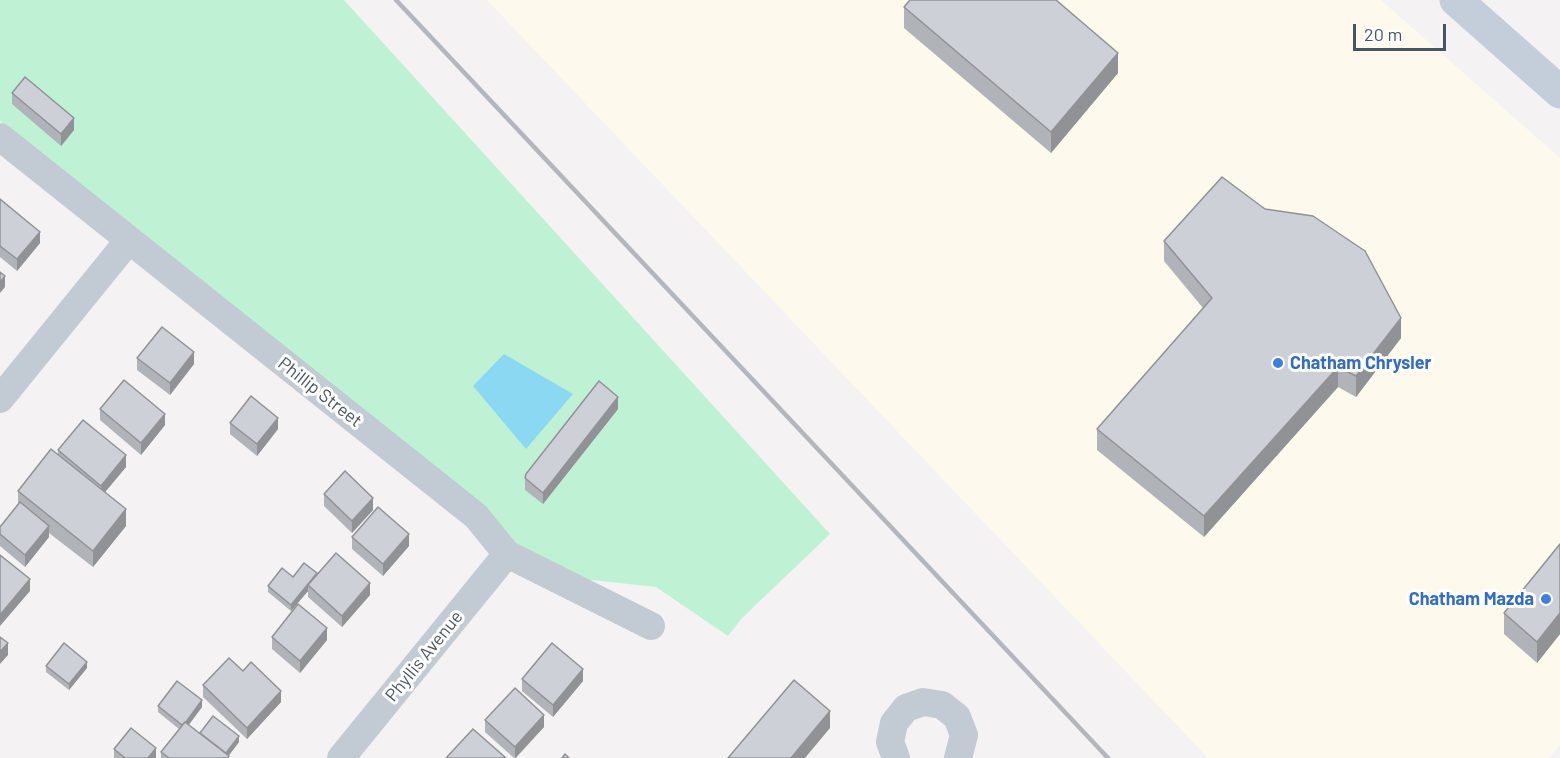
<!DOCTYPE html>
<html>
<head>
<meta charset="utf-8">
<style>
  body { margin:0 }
  #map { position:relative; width:1560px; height:758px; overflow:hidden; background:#f4f2f2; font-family:Barlow,sans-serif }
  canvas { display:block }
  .scale { position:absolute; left:1353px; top:24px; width:93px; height:27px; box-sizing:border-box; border:3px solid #485461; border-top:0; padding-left:8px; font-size:18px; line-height:21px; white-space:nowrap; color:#485461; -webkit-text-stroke:4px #fff; paint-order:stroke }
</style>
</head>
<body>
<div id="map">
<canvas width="1560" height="758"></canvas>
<div class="scale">20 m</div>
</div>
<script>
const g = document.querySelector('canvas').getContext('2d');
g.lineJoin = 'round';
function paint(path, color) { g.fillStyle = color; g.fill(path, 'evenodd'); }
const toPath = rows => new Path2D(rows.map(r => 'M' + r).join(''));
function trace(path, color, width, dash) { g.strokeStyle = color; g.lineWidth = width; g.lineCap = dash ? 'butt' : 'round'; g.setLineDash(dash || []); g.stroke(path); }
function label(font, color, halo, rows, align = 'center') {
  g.font = font + ' Barlow,sans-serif'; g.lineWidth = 6; g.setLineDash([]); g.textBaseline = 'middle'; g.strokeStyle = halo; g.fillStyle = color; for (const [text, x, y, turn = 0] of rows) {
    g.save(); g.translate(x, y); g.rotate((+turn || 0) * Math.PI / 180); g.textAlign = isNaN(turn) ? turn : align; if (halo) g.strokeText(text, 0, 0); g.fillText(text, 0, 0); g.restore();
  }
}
const commercial = toPath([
  [487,0,1381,0,1560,158,1560,745,1549,758,1208,758]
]);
const green = toPath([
  [0,0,344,0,830,534,742,618,728,636,656,587,573,578,528,556,0,121]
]);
const water = toPath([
  [504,354,573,394,526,449,473,386]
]);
const minor = toPath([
  [0,137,476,516,507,554,651,626],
  [0,399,129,240],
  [341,758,507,554],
  [896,758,890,742,894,723,906,708,923,702,942,705,957,717,964,735,958,758]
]);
const secondary = toPath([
  [1456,0,1560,92]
]);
const rail = toPath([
  [396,0,1108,758]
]);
const wall = toPath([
  [904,7,1118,73,1051,153,904,28],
  [12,93,74,130,61,146,12,104],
  [0,199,40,243,17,271,0,257],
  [1164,241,1401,338,1356,397,1338,387,1204,537,1097,450,1097,429,1203,308,1164,261],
  [137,358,194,364,170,395,137,370],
  [100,409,165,425,141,455,100,420],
  [618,409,543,504,525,490,525,478],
  [230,423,278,429,257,456,230,434],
  [58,450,126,467,105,492,126,526,93,567,49,533,49,537,25,567,0,546,0,527,18,504,18,491,58,455],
  [324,494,373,510,352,533,324,506],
  [352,537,409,546,383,576,352,549],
  [1560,544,1560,634,1537,663,1504,634,1504,613],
  [317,575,370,595,342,627,308,597,308,591,291,611,268,592,268,586,293,577],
  [272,637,327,640,300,673,272,649],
  [46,666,87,668,69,690,46,672],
  [243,671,281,702,247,739,203,697,203,685],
  [522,679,583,681,553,717,522,691],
  [158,706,202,707,189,725,200,733,239,742,229,755,229,758,161,758,161,752,179,729,158,712],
  [485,720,544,727,516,758,514,758,485,732],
  [114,749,156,758,114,758]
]);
const shadedWall = toPath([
  [1118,53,1118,73,1051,153,1051,132],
  [74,118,74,130,61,146,61,134],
  [40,232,40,243,17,271,17,259],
  [5,276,5,287,0,293,0,282],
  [1401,318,1401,338,1356,397,1356,376],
  [194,352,194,364,170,395,170,383],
  [1338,367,1338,387,1204,537,1204,516],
  [618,397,618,409,543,504,543,493],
  [165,414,165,425,141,455,141,443],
  [278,418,278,429,257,456,257,444],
  [126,455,126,467,101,497,101,486],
  [373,498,373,510,352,533,352,521],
  [126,509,126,526,93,567,93,551],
  [49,526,49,537,25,567,25,555],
  [409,534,409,546,383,576,383,564],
  [317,573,317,580,308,585,308,591,291,611,291,605],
  [30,579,30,591,0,626,0,615],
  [370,583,370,595,342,627,342,616],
  [1560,613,1560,634,1537,663,1537,642],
  [327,628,327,640,300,673,300,661],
  [8,643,8,655,0,664,0,652],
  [87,662,87,668,69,690,69,684],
  [583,669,583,681,553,717,553,705],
  [281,691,281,702,247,739,247,728],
  [202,700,202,707,183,732,183,726],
  [830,711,830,728,805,758,791,758],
  [544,715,544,727,515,758,515,747],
  [239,736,239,742,227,758,224,755],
  [156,748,156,758,148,758]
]);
const building = toPath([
  [910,0,1056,0,1118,53,1051,132,904,7,910,0],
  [25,77,74,118,61,134,12,93,25,77],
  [1222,177,1265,209,1313,216,1365,251,1401,318,1356,376,1338,367,1204,516,1097,429,1212,298,1164,241,1222,177],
  [0,199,40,232,17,259,0,246,0,199],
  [0,272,5,276,0,282,0,272],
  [162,327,194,352,170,383,137,358,162,327],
  [124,380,165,414,141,443,100,409,124,380],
  [599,381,618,397,543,493,525,478,526,474,599,381],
  [251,396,278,418,257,444,230,423,251,396],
  [83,420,126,455,101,486,58,450,83,420],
  [51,449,126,509,93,551,18,491,51,449],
  [345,471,373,498,352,521,324,494,345,471],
  [20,502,49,526,25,555,0,534,0,527,20,502],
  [378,507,409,534,383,564,352,537,378,507],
  [1560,544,1560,613,1537,642,1504,613,1560,544],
  [336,553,370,583,342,616,308,585,336,553],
  [0,555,30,579,0,615,0,555],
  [304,563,317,573,291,605,268,586,282,568,293,577,304,563],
  [298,604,327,628,300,661,272,637,298,604],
  [0,637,8,643,0,652,0,637],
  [64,643,87,662,69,684,46,666,64,643],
  [552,643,583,669,553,705,522,679,552,643],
  [229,658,243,671,251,662,281,691,247,728,203,685,229,658],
  [794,680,830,711,791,758,728,758,794,680],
  [177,681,202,700,186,722,185,722,182,725,158,706,177,681],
  [515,688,544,715,515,747,485,720,515,688],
  [213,716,239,736,226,753,200,733,213,716],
  [185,722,229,756,227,758,169,758,161,752,185,722],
  [131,728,156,748,148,758,125,758,114,749,131,728],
  [473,729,506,758,446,758,473,729],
  [565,754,569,758,562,758,565,754]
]);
const markers = [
  [1278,363,6,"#3f7fe0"],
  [1546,599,6,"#3f7fe0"]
];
const shopNames = [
  ["Chatham Chrysler",1290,363],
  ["Chatham Mazda",1534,599,"right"]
];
const streetNames = [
  ["Phillip Street",320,392,38],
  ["Phyllis Avenue",424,656,-51]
];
paint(commercial, '#fdf9ec');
paint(green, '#bff2d5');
paint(water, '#8ad8f2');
trace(minor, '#c2cbd4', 28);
trace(secondary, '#c4cedb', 33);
trace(rail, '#b3b6bc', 4.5);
paint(wall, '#b0b3b8');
paint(shadedWall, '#909296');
paint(building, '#cdd0d6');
trace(building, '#909296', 1.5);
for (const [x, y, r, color] of markers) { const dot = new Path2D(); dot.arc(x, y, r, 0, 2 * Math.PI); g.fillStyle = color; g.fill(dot); trace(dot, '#fff', 2); }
label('bold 18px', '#366cbe', '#fff', shopNames, 'left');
label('18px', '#485461', '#fff', streetNames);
</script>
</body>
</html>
